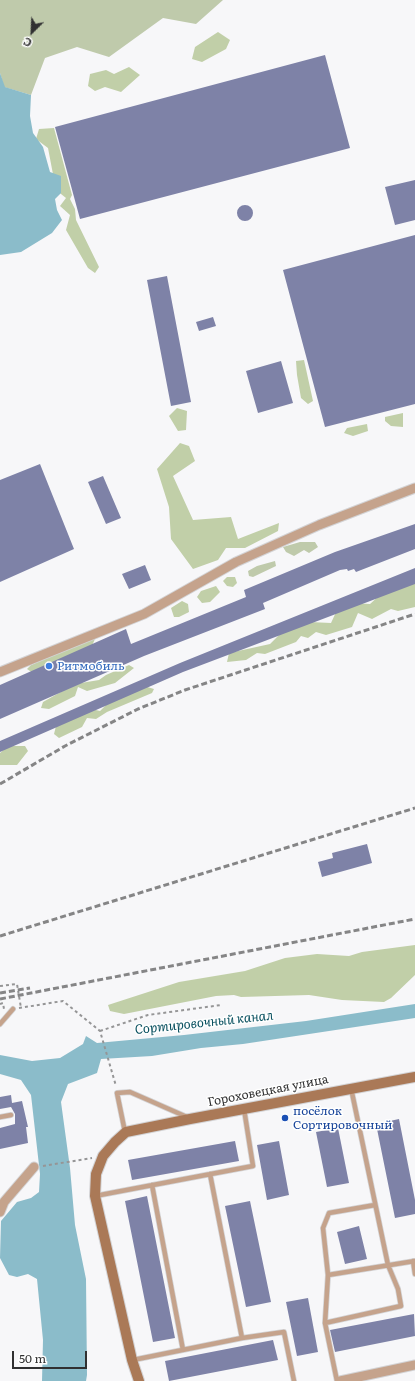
<!DOCTYPE html>
<html>
<head>
<meta charset="utf-8">
<style>
  body { margin:0 }
  #map { position:relative; width:415px; height:1381px; overflow:hidden; background:#f7f7f9; font-family:Literata,serif }
  canvas { display:block }
  .north { position:absolute; left:12px; top:12px; width:40px; height:40px; -webkit-text-stroke:3px #fff; paint-order:stroke; rotate:204deg; font-size:11px; font-weight:700; line-height:16px; text-align:center; color:#303031 }
  .north::after { content:''; display:block; margin:auto; width:14px; height:18px; background:#303031; clip-path:polygon(50% 0,100% 100%,50% 72%,0 100%) }
  .scale { position:absolute; left:12px; top:1351px; width:75px; height:18px; box-sizing:border-box; border:2px solid #303031; border-top:0; padding-left:5px; font-size:12px; line-height:14px; white-space:nowrap; color:#303031; -webkit-text-stroke:3px #fff; paint-order:stroke }
</style>
</head>
<body>
<div id="map">
<canvas width="415" height="1381"></canvas>
<div class="north">С</div>
<div class="scale">50 m</div>
</div>
<script>
const g = document.querySelector('canvas').getContext('2d');
g.lineJoin = 'round';
function paint(path, color) { g.fillStyle = color; g.fill(path, 'evenodd'); }
const toPath = rows => new Path2D(rows.map(r => 'M' + r).join(''));
function trace(path, color, width, dash) { g.strokeStyle = color; g.lineWidth = width; g.lineCap = dash ? 'butt' : 'round'; g.setLineDash(dash || []); g.stroke(path); }
function label(font, color, halo, rows, align = 'center') {
  g.font = font + ' Literata,serif'; g.lineWidth = 3; g.setLineDash([]); g.textBaseline = 'middle'; g.strokeStyle = halo; g.fillStyle = color; for (const [text, x, y, turn = 0] of rows) {
    g.save(); g.translate(x, y); g.rotate((+turn || 0) * Math.PI / 180); g.textAlign = isNaN(turn) ? turn : align; if (halo) g.strokeText(text, 0, 0); g.fillText(text, 0, 0); g.restore();
  }
}
const green = toPath([
  [0,0,223,0,196,24,163,18,109,57,77,47,45,58,31,95,4,87,0,73],
  [300,542,315,542,318,547,309,553,304,550,294,556,286,552,283,547],
  [275,561,276,566,253,577,249,576,248,571,257,566]
]);
const forest = toPath([
  [218,32,230,40,226,49,202,62,192,59,195,47],
  [129,67,140,75,121,92,105,87,95,91,88,86,90,74,106,70,114,74],
  [54,128,72,195,70,199,75,209,76,220,99,267,95,273,88,268,66,230,70,215,60,206,66,198,56,190,48,148,36,139,39,129],
  [304,360,313,401,308,404,301,398,297,375,296,361],
  [177,408,187,411,186,430,178,431,169,416],
  [403,413,403,427,391,426,385,421,385,417],
  [367,424,368,431,353,436,344,433,347,428],
  [180,443,189,446,195,461,173,476,193,520,231,517,238,539,279,523,278,531,245,548,226,548,218,560,193,569,171,539,169,507,157,469],
  [227,577,235,577,237,583,233,587,227,586,223,581],
  [415,582,415,607,398,611,391,609,372,619,358,613,352,627,326,635,316,632,308,638,301,636,296,642,265,654,257,653,246,660,227,662,229,653,270,644,281,633,310,622,331,623,337,610,351,603,370,604,381,594],
  [216,586,220,592,210,602,202,603,197,597,201,591],
  [182,601,188,604,189,612,179,617,174,617,171,608],
  [90,638,95,639,90,650,33,673,27,669,31,665],
  [129,665,134,668,115,683,87,691,78,687,75,696,49,709,41,708,43,702,75,684,99,680,106,675],
  [144,686,154,689,152,693,107,712,96,719,87,718,82,727,59,738,54,734,57,722,92,709,100,711,112,699],
  [8,746,25,746,28,751,17,765,0,765,0,753],
  [415,945,415,975,391,998,384,1002,342,1000,309,995,241,997,234,995,216,996,124,1014,110,1011,108,1005,179,982,245,971,285,958,317,954,349,956,362,952]
]);
const water = toPath([
  [0,73,5,87,31,95,30,116,33,133,43,147,50,172,61,176,61,193,55,199,57,210,62,220,52,233,21,252,0,255],
  [415,1004,415,1018,243,1044,201,1048,152,1056,101,1059,97,1073,68,1084,61,1102,70,1168,75,1225,86,1279,87,1375,86,1381,42,1381,43,1340,37,1279,28,1274,17,1277,9,1275,0,1258,1,1221,17,1202,31,1198,39,1192,40,1174,31,1095,21,1080,0,1074,0,1055,32,1061,60,1058,83,1044,86,1036,97,1043,184,1035,306,1021]
]);
const building = toPath([
  [325,55,350,148,80,219,55,127],
  [415,180,415,220,395,225,385,187],
  '237 213a8 8 0 1 1 16 0a8 8 0 1 1-16 0Z',
  [415,235,415,404,325,427,283,270],
  [167,276,191,402,171,406,147,280],
  [213,317,216,326,199,331,196,322],
  [281,361,293,403,258,413,246,371],
  [40,464,74,549,0,582,0,480],
  [103,476,121,518,106,524,88,482],
  [415,524,415,549,356,572,354,569,348,571,347,569,340,570,263,603,265,609,144,656,0,719,0,685,126,629,131,644,246,597,244,590,335,552],
  [145,565,151,580,129,589,122,574],
  [415,568,415,584,183,672,0,752,0,741,180,663],
  [367,844,372,863,322,877,318,862,333,858,332,853],
  [11,1095,12,1103,22,1101,28,1127,26,1127,28,1143,0,1149,0,1128,15,1124,15,1114,11,1107,0,1109,0,1097],
  [399,1119,415,1200,415,1214,395,1218,376,1124],
  [338,1128,349,1183,327,1187,316,1132],
  [235,1141,239,1161,132,1180,128,1160],
  [279,1141,289,1195,267,1200,257,1145],
  [147,1196,175,1338,153,1342,125,1201],
  [250,1201,271,1302,246,1307,225,1206],
  [359,1226,367,1259,345,1264,337,1232],
  [308,1298,318,1352,297,1356,286,1302],
  [414,1314,415,1336,335,1352,330,1330],
  [273,1340,278,1360,169,1381,165,1361]
]);
const path = toPath([
  [0,986,17,984,21,1008],
  [0,1004,3,1003,4,1009],
  [19,1008,63,1001,100,1031,116,1086],
  [100,1031,148,1015,221,1005],
  [43,1166,92,1158]
]);
const lane = toPath([
  [0,1024,13,1009],
  [0,1117,11,1115],
  [125,1132,117,1093,130,1092,187,1117],
  [210,1174,242,1338],
  [152,1185,183,1350],
  [95,1196,253,1166,244,1109],
  [413,1261,415,1274],
  [328,1275,415,1261],
  [325,1323,328,1275,323,1228,329,1213,375,1205],
  [133,1360,242,1338,284,1332,294,1381],
  [337,1381,325,1323,401,1306,398,1289,388,1265,351,1088]
]);
const street = toPath([
  [0,672,144,614,236,562,319,525,415,488],
  [0,1212,4,1202,34,1167],
  [340,1381,415,1365]
]);
const secondary = toPath([
  [139,1381,132,1360,95,1196,96,1174,103,1156,115,1142,126,1132,190,1119,415,1077]
]);
const rail = toPath([
  [0,784,65,746,138,709,185,690,415,614],
  [0,936,415,808],
  [0,993,30,988],
  [0,999,415,919]
]);
const markers = [
  [49,666,4,"#3f7fe0"],
  [285,1118,4,"#1a4fb4"]
];
const shopNames = [
  ["Ритмобиль",57,666]
];
const streetNames = [
  ["Гороховецкая улица",268,1091,-11]
];
const transitNames = [
  ["посёлок",293,1111],
  ["Сортировочный",293,1125]
];
const waterNames = [
  ["Сортировочный канал",204,1023,-6]
];
paint(green, '#bfcaab');
paint(forest, '#c1cfa8');
paint(water, '#8bbcca');
paint(building, '#7e82a7');
trace(lane, '#d3d3d5', 6);
trace(street, '#d3d3d5', 11);
trace(secondary, '#d3d3d5', 12);
trace(path, '#959596', 2, [3, 3]);
trace(lane, '#c5a38c', 4.5);
trace(street, '#c5a38c', 9);
trace(secondary, '#aa7957', 10);
trace(rail, '#858586', 3, [6, 3]);
for (const [x, y, r, color] of markers) { const dot = new Path2D(); dot.arc(x, y, r, 0, 2 * Math.PI); g.fillStyle = color; g.fill(dot); trace(dot, '#fff', 1.5); }
label('12px', '#366cbe', '#fff', shopNames, 'left');
label('12px', '#303031', '#fff', streetNames);
label('12px', '#164399', '#fff', transitNames, 'left');
label('italic 13px', '#0a5160', '#fff', waterNames);
</script>
</body>
</html>
